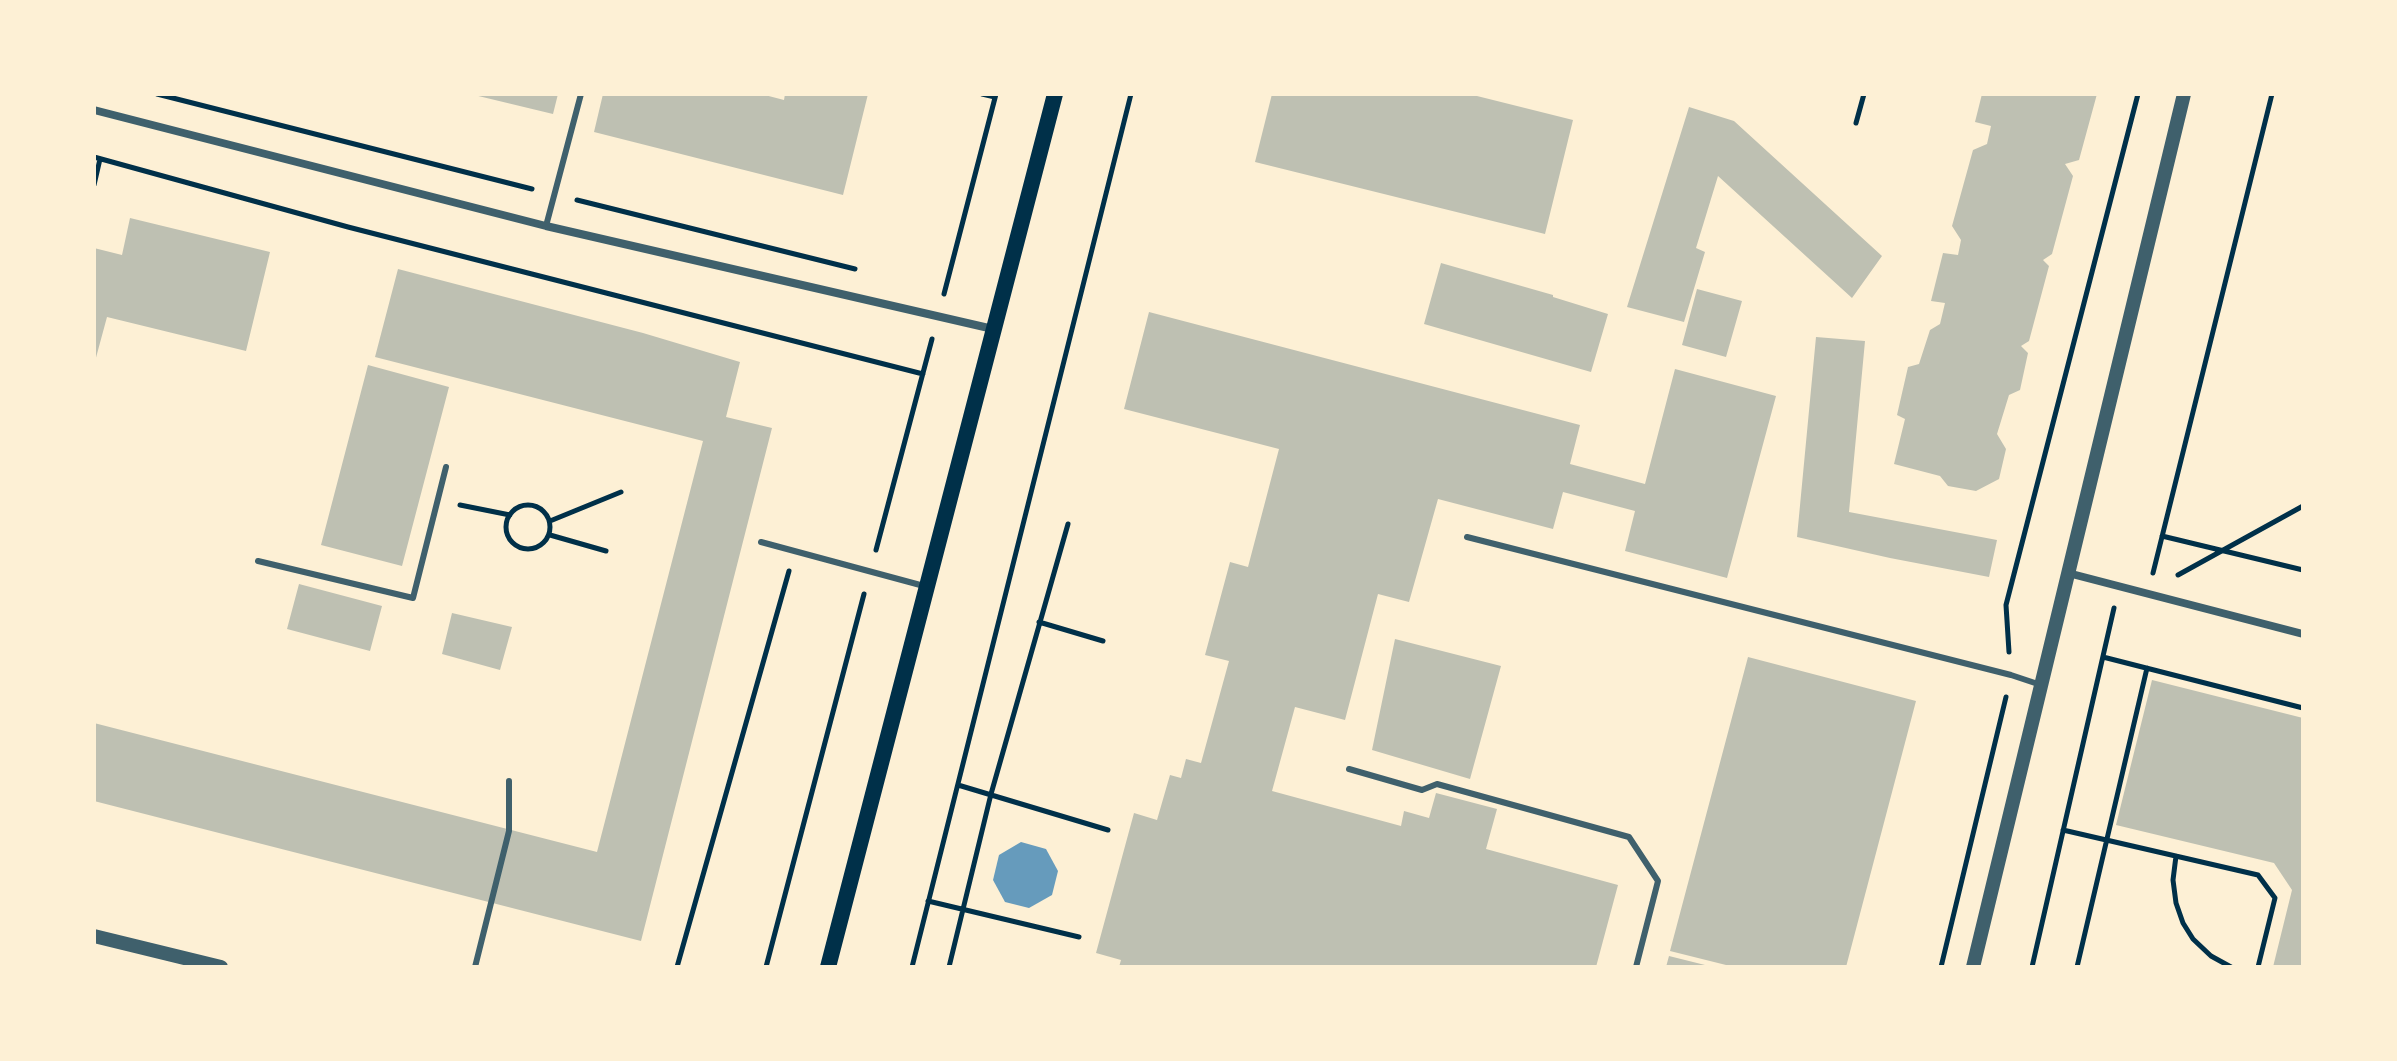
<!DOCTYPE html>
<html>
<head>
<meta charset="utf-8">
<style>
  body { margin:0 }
  #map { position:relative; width:2397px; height:1061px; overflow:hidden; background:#fdf0d5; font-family:Helvetica,sans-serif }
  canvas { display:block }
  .frame { position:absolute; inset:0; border:96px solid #fdf0d5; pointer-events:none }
</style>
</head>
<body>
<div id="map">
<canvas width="2397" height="1061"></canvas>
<div class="frame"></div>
</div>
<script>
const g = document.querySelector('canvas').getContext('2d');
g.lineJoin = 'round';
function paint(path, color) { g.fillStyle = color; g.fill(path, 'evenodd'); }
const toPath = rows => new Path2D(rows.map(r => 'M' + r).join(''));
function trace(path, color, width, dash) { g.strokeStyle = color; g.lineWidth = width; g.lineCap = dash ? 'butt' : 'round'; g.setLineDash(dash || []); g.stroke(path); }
const water = toPath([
  [1021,842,1046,849,1058,871,1052,895,1029,908,1005,902,993,880,999,855]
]);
const building = toPath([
  [470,94,558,94,553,114],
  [603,94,761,94,784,100,785,94,868,94,843,195,594,132],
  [1272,94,1469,94,1573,120,1545,234,1255,162],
  [1982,94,2097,94,2079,160,2065,164,2073,176,2052,254,2043,260,2049,266,2029,341,2021,346,2028,353,2020,390,2009,395,1997,434,2006,449,1999,479,1976,491,1948,486,1940,476,1894,464,1905,419,1897,415,1908,367,1919,364,1930,330,1940,324,1945,303,1931,301,1943,253,1958,255,1961,240,1952,226,1973,150,1987,144,1991,126,1975,122],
  [1689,107,1734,121,1882,256,1852,298,1718,176,1696,248,1705,252,1684,322,1627,307],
  [130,218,270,252,246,351,107,317,94,365,94,248,122,255],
  [1441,263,1553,295,1553,297,1608,314,1591,372,1424,324],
  [398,269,643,333,740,362,726,417,772,428,641,941,94,801,94,723,597,852,703,441,375,357],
  [1697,289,1742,301,1726,357,1682,345],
  [1149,312,1580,425,1570,464,1645,484,1675,369,1776,396,1727,578,1625,551,1635,511,1563,492,1553,529,1438,499,1409,602,1378,594,1345,720,1295,707,1272,791,1401,826,1404,811,1429,818,1436,793,1497,809,1486,849,1618,885,1596,967,1119,967,1121,960,1096,953,1134,813,1157,820,1170,775,1181,778,1186,759,1201,763,1229,661,1205,655,1230,562,1248,567,1279,449,1124,409],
  [1816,337,1865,341,1849,512,1997,540,1989,577,1890,558,1797,537],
  [368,365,449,387,402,566,321,545],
  [299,584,382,606,370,651,287,629],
  [452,613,512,627,500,670,442,654],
  [1395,639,1501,666,1470,779,1372,750],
  [1748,657,1916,701,1846,967,1734,967,1670,951],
  [2152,680,2303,718,2303,967,2273,967,2292,890,2274,863,2116,825],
  [1669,956,1709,966,1709,967,1666,967]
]);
const path = toPath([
  [157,94,532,189],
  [982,94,995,97],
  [1856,123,1864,94],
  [94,157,348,227,923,374],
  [94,185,100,159],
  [577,200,855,269],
  [944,294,996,94],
  '506 527a22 22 0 1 1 44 0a22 22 0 1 1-44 0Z',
  [460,505,510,515],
  [550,521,621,492],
  [550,535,606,551],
  [2162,536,2303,570],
  [876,550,932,339],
  [2153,573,2272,94],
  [2178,575,2303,506],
  [1039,622,1103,641],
  [2009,652,2006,605,2138,94],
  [2103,657,2303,708],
  [958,785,1108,830],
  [2063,830,2258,875,2275,898,2258,967],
  [2176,856,2173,880,2176,903,2183,923,2193,939,2211,956,2231,967],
  [928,901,1079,937],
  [677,967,789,571],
  [766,967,864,594],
  [912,967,1131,94],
  [949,967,991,794,1068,524],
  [1941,967,2006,697],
  [2032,967,2114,608],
  [2077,967,2147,668]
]);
const service = toPath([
  [546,226,581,94],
  [1467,537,2011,675,2041,685],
  [761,542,924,586],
  [258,561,413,598,446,467],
  [1349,769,1422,790,1437,784,1629,837,1658,881,1636,967],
  [475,967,509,831,509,781]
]);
const minor = toPath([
  [94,110,546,226,993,329],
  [2068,573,2303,634]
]);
const tertiary = toPath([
  [94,936,221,967],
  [1973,967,2184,94]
]);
const secondary = toPath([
  [828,967,1055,94]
]);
paint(water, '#669bbc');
paint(building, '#bec0b2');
trace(path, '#003049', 5);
trace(service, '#3f606c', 6);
trace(minor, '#3f606c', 8);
trace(tertiary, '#3f606c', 14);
trace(secondary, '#003049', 16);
</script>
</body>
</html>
